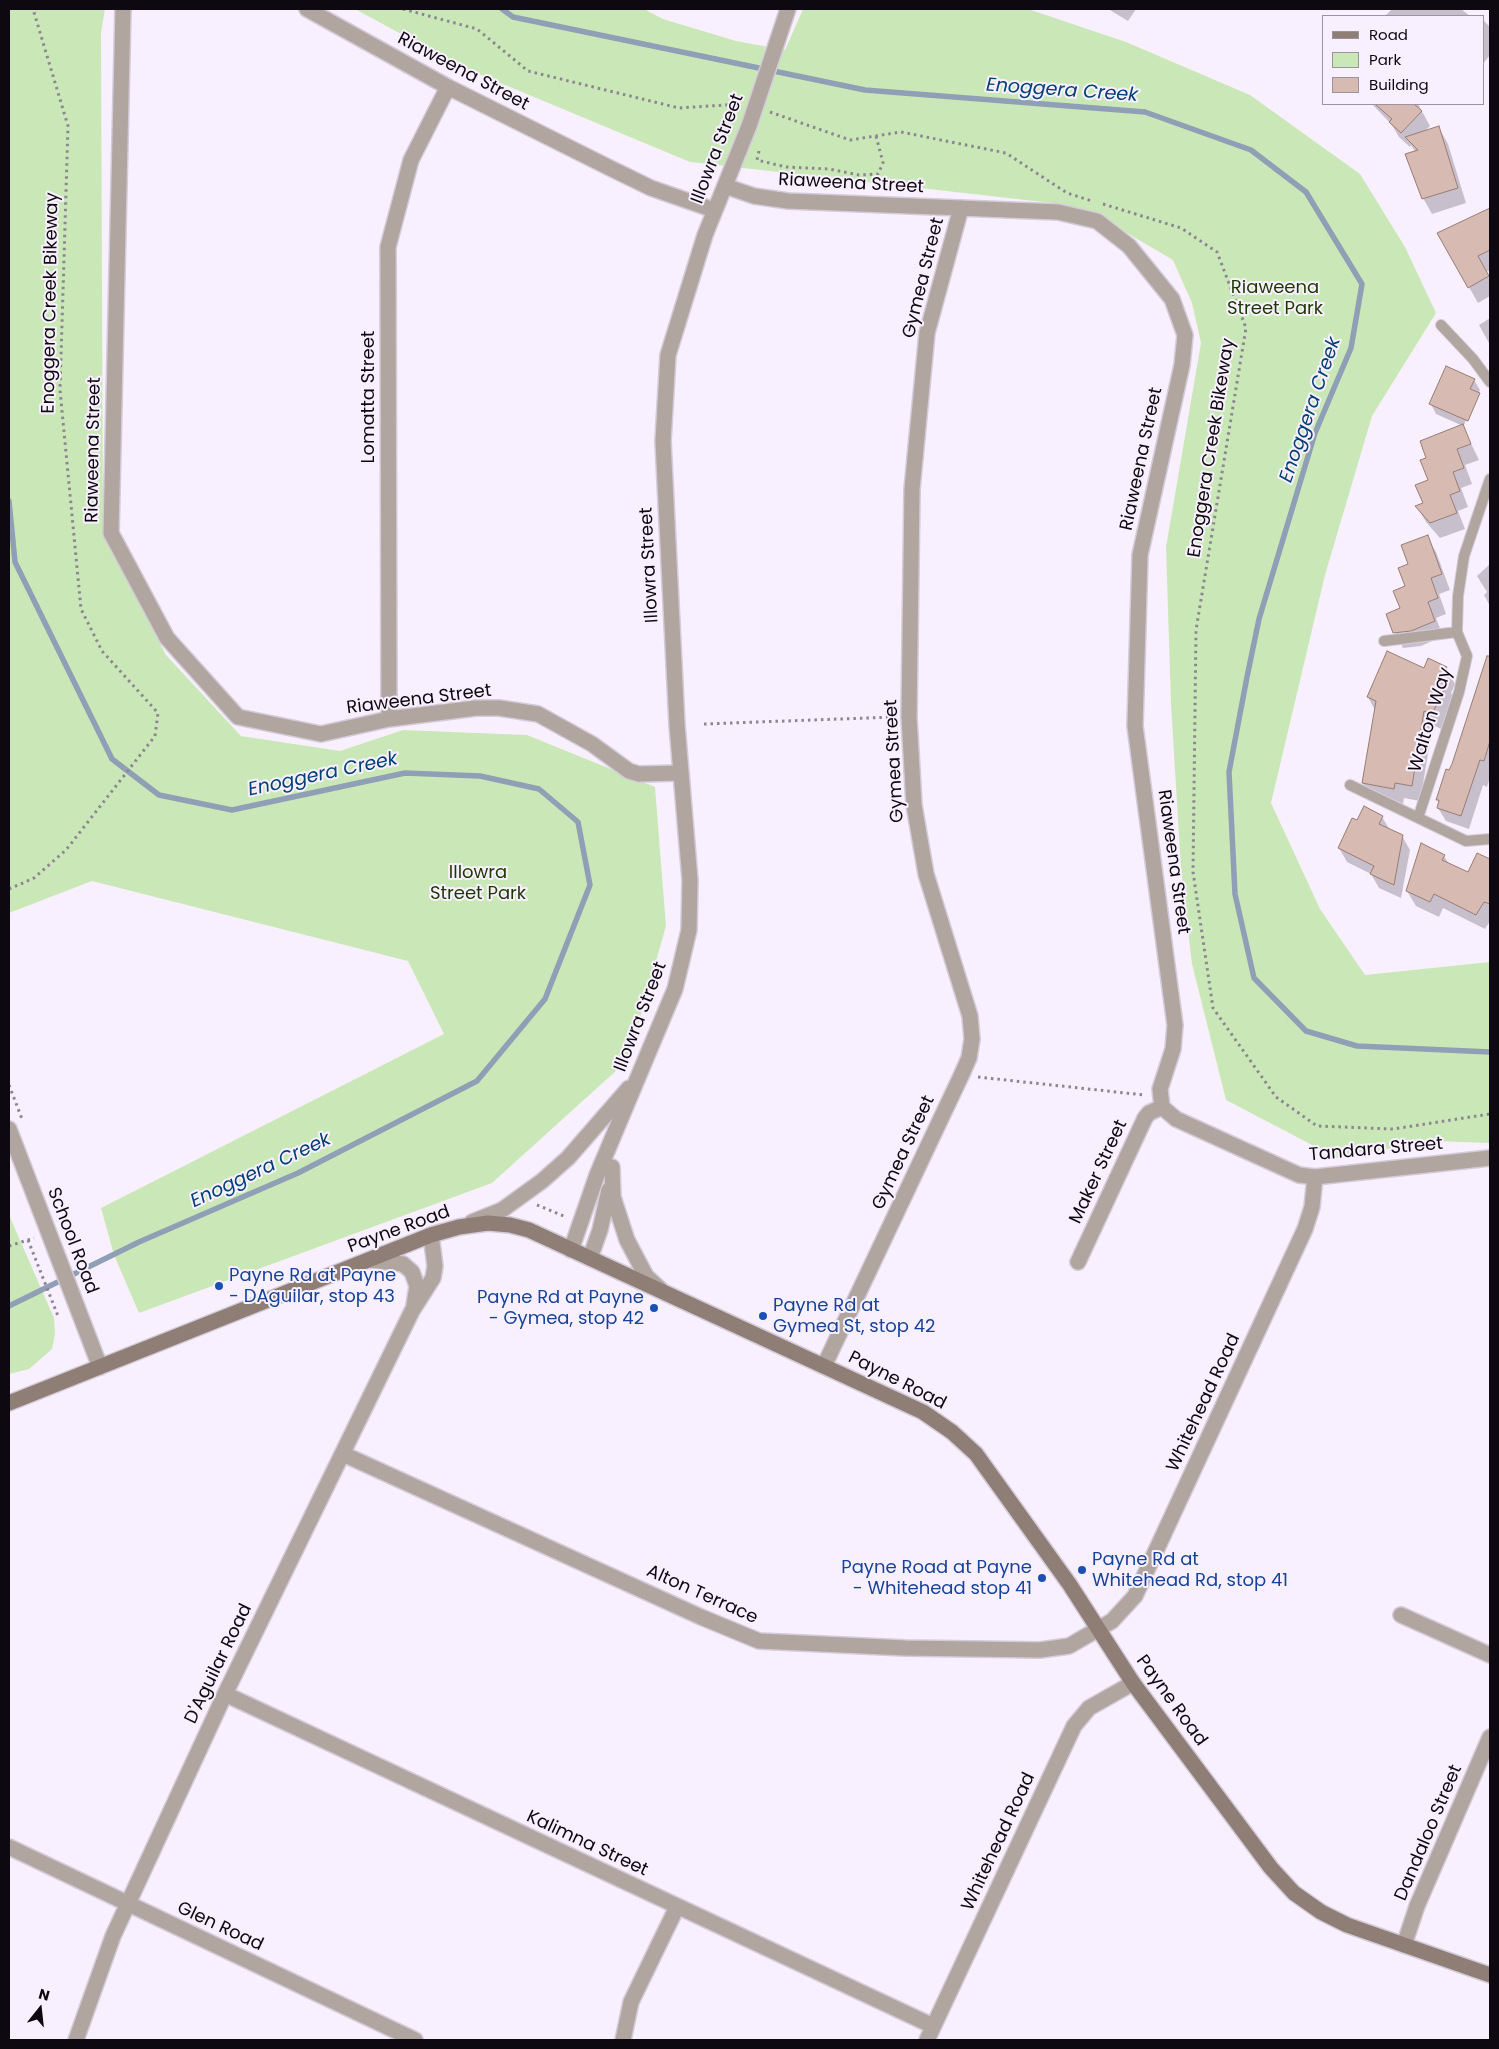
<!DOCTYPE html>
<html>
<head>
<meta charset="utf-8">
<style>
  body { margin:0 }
  #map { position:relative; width:1499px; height:2049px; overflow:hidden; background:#f9f0ff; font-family:Poppins,sans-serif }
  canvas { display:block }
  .frame { position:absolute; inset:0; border:10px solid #0e0911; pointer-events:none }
  .legend { position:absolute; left:1322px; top:15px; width:162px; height:90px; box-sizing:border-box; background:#f9f0ff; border:1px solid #9b94a0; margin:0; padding:6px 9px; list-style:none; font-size:15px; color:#0e0911 }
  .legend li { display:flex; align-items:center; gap:10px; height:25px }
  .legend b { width:25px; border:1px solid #9b94a0 }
  .north { position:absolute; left:15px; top:1984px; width:50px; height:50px; -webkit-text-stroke:4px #f9f0ff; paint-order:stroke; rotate:16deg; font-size:14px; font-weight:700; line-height:20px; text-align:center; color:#0e0911 }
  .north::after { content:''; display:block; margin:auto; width:18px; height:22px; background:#0e0911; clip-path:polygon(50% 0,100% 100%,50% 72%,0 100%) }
</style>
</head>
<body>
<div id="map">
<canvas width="1499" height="2049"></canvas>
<div class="frame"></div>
<ul class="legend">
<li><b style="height:6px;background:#8f7e76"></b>Road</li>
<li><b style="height:14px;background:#cae8b7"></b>Park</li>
<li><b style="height:14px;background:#d7bbb2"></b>Building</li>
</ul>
<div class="north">N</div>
</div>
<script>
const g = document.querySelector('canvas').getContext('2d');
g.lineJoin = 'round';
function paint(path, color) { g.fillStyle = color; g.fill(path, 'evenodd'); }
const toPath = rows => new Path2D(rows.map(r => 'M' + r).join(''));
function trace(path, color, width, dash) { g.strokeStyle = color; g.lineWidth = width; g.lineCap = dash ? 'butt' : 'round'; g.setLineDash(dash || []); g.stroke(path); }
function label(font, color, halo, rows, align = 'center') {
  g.font = font + ' Poppins,sans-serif'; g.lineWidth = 4; g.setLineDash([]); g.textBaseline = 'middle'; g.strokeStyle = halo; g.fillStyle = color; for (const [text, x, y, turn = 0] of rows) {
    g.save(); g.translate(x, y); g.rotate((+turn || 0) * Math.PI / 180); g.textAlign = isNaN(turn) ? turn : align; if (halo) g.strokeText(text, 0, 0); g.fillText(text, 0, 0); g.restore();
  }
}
const green = toPath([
  [9,9,105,9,101,33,103,535,166,655,241,736,340,751,403,730,527,735,655,787,666,926,628,1060,492,1183,139,1313,114,1255,101,1208,444,1034,408,961,92,881,9,913],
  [355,9,644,9,663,19,736,41,785,50,803,9,1028,9,1126,42,1250,95,1360,174,1405,247,1436,313,1372,416,1325,575,1271,803,1320,909,1365,975,1490,962,1490,1143,1431,1141,1337,1158,1226,1100,1192,964,1181,869,1171,704,1166,547,1201,343,1192,303,1173,260,1103,219,1061,204,690,162,462,67],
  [9,1215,54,1318,55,1334,52,1349,29,1369,9,1374]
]);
const shadow = toPath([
  [1108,9,1136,9,1128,21],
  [1392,9,1461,9,1470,16,1385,16],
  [1483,20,1490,27,1490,55,1483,64],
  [1372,104,1418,104,1430,126,1423,133,1439,128,1448,144,1466,203,1432,214,1423,198,1415,152,1411,145,1410,147,1399,137,1392,125],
  [1490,209,1490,270,1486,272,1490,280,1490,296,1478,303,1439,234],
  [1490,318,1490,345,1479,325],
  [1474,380,1480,390,1463,427,1479,460,1465,465,1472,484,1461,488,1468,507,1458,511,1465,529,1440,538,1426,522,1417,507,1424,504,1429,481,1428,459,1463,426,1436,414,1431,404],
  [1427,537,1436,552,1450,590,1439,594,1446,614,1436,618,1443,636,1421,646,1403,648,1394,632,1401,609,1410,564],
  [1490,564,1490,606,1484,595,1487,592,1477,576],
  [1486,661,1490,663,1490,777,1487,787,1483,785,1469,829,1446,821,1438,808,1440,803,1437,799,1450,772],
  [1446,668,1455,684,1451,693,1455,700,1441,729,1433,725,1420,801,1404,798,1403,804,1371,798,1362,782,1375,710,1368,697,1424,670],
  [1382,817,1390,830,1402,836,1410,850,1401,898,1379,888,1371,874,1347,862,1339,848,1358,822],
  [1477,855,1490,861,1490,921,1485,929,1443,908,1439,917,1416,906,1407,891,1444,856,1449,864,1468,874]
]);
const stream = toPath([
  [502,9,513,17,865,90,1145,112,1251,150,1306,192,1362,284,1351,348,1315,433,1259,619,1247,677,1229,772,1235,894,1254,978,1306,1031,1357,1046,1490,1052],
  [9,501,15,562,112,759,159,795,232,810,405,773,480,776,539,789,578,822,590,885,545,999,477,1081,298,1173,139,1242,9,1306]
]);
const building = toPath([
  [1375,104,1414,104,1422,111,1401,133,1389,122,1392,119,1375,104],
  [1439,126,1458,188,1422,199,1405,154,1418,150,1405,137,1439,126],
  [1490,208,1490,250,1478,256,1489,276,1468,288,1437,233,1490,208],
  [1446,366,1475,379,1470,389,1480,393,1468,421,1429,404,1446,366],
  [1463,424,1471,444,1457,449,1464,468,1453,472,1460,491,1450,495,1457,513,1430,523,1415,506,1423,503,1415,485,1428,480,1420,460,1426,458,1420,441,1463,424],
  [1428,535,1442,574,1431,578,1438,598,1428,602,1435,621,1411,631,1393,633,1386,614,1400,608,1393,591,1405,586,1398,568,1408,564,1401,545,1428,535],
  [1387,651,1424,668,1428,658,1447,667,1441,681,1447,684,1432,714,1424,711,1412,786,1395,783,1394,789,1362,783,1376,701,1367,697,1387,651],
  [1487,656,1490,656,1490,741,1484,761,1480,760,1461,816,1437,808,1439,800,1436,800,1446,769,1449,770,1452,764,1487,656],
  [1364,806,1383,816,1379,824,1403,835,1394,885,1370,874,1374,866,1338,848,1352,818,1357,820,1364,806],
  [1421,843,1445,855,1442,860,1468,872,1477,853,1490,859,1490,904,1484,902,1476,915,1434,894,1430,902,1406,891,1421,843]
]);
const path = toPath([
  [403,9,477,29,528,71,679,108,740,104],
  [770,112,850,140,901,132,1006,153,1067,193,1092,201],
  [759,151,757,160,786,167,829,169,859,175,878,174,883,163,876,136],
  [1103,204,1181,228,1217,252,1246,328,1196,630,1193,872,1213,1008,1276,1097,1317,1126,1393,1129,1490,1114],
  [704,724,894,717],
  [9,889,34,878,66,850,155,736,158,713,102,651,81,609,60,390,68,126,33,9],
  [978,1077,1144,1095],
  [9,1085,22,1119],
  [537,1205,566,1217],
  [28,1240,58,1316],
  [9,1246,34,1238]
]);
const service = toPath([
  [1441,325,1473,359,1490,382],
  [1457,632,1458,596,1464,556,1490,479],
  [1384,641,1457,632,1467,656,1459,692,1418,818],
  [1350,785,1466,841,1490,839]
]);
const minor = toPath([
  [123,9,111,533,167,638,238,717,321,734,389,719,476,708,499,708,538,714,592,744,629,771,639,774,680,773],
  [307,9,448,87,610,168,651,188,714,210],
  [725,186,754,196,788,201,1058,212,1097,221,1129,246,1172,299,1185,335,1182,365,1140,555,1135,726,1175,1025,1173,1049,1160,1089,1162,1107,1176,1119,1299,1175,1315,1177,1490,1158],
  [389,719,388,247,411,160,448,87],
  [9,1129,100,1367],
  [371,1260,403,1264,412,1272,417,1286,414,1305],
  [1078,1262,1145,1118,1149,1113,1162,1107],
  [824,1366,961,1076,969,1058,972,1039,970,1016,926,874,914,805,909,717,912,489,927,333,961,208],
  [343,1454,701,1617,759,1641,905,1648,1040,1650,1069,1646,1112,1621,1135,1596,1305,1229,1312,1207,1315,1177],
  [1401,1615,1490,1655],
  [225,1694,933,2026],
  [9,1847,415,2040],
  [1404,1945,1417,1906,1490,1737],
  [76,2040,113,1936,225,1694,412,1311,433,1278,435,1266,431,1235],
  [623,2040,631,2002,677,1907],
  [927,2040,1074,1726,1089,1708,1133,1683]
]);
const tertiary = toPath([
  [778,39,788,9],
  [612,1167,613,1197,627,1240,646,1276,661,1290],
  [472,1222,502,1210,542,1181,568,1158,629,1088],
  [571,1250,597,1175,675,989,689,930,690,880,677,725,663,441,668,355,705,235,749,126],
  [590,1258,600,1230,609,1190]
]);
const secondary = toPath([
  [9,1403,431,1235,459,1227,488,1223,510,1225,529,1230,923,1412,952,1432,976,1454,1070,1585,1133,1683,1271,1868,1294,1893,1321,1912,1347,1925,1490,1975]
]);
const tertiaryBridge = toPath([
  [749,126,778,39]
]);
const markers = [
  [219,1286,5,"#1a4fb4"],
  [654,1308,5,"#1a4fb4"],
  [763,1316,5,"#1a4fb4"],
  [1082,1570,5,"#1a4fb4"],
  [1042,1578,5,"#1a4fb4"]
];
const streetNames = [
  ["Riaweena Street",463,72,28],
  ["Illowra Street",718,149,-69],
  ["Riaweena Street",851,184,3],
  ["Gymea Street",924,278,-76],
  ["Enoggera Creek Bikeway",51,303,-89],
  ["Lomatta Street",369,397,-90],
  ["Enoggera Creek Bikeway",1212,448,-81],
  ["Riaweena Street",94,450,-89],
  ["Riaweena Street",1142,459,-78],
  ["Illowra Street",650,565,-93],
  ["Riaweena Street",419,700,-7],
  ["Walton Way",1431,720,-73],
  ["Gymea Street",895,761,-93],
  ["Riaweena Street",1173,862,82],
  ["Illowra Street",641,1017,-69],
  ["Tandara Street",1376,1150,-5],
  ["Gymea Street",904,1153,-65],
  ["Maker Street",1099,1172,-65],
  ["Payne Road",399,1230,-20],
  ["School Road",72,1241,69],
  ["Payne Road",897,1381,27],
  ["Whitehead Road",1204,1403,-65],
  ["Alton Terrace",702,1595,24],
  ["D'Aguilar Road",219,1664,-64],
  ["Payne Road",1171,1701,54],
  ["Dandaloo Street",1429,1833,-67],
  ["Whitehead Road",999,1842,-65],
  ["Kalimna Street",587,1844,25],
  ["Glen Road",220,1927,25]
];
const parkNames = [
  ["Riaweena",1275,288],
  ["Street Park",1275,309],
  ["Illowra",478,873],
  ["Street Park",478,894]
];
const transitNames = [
  ["Payne Rd at Payne",229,1276],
  ["- DAguilar, stop 43",229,1297],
  ["Payne Rd at Payne",644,1298,"right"],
  ["- Gymea, stop 42",644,1319,"right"],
  ["Payne Rd at",773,1306],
  ["Gymea St, stop 42",773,1327],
  ["Payne Rd at",1092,1560],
  ["Whitehead Rd, stop 41",1092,1581],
  ["Payne Road at Payne",1032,1568,"right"],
  ["- Whitehead stop 41",1032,1589,"right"]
];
const waterNames = [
  ["Enoggera Creek",1062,91,4],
  ["Enoggera Creek",1311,410,-71],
  ["Enoggera Creek",323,775,-12],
  ["Enoggera Creek",261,1171,-25]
];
paint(green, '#cae8b7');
paint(shadow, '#0003');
trace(stream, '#8f9fb6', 5.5);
paint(building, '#d7bbb2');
trace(building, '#977c74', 1);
trace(service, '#d3cbd9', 12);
trace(minor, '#d3cbd9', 18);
trace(tertiary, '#d3cbd9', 18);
trace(secondary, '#d3cbd9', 18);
trace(path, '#8d8591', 3, [2.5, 4]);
trace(service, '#b0a59f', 10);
trace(minor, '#b0a59f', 15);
trace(tertiary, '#b0a59f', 15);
trace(secondary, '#8f7e76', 15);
trace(tertiaryBridge, '#d3cbd9', 18, []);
trace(tertiaryBridge, '#b0a59f', 15);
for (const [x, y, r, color] of markers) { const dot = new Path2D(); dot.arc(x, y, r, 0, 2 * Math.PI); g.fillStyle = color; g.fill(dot); trace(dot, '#f9f0ff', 2); }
label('18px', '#0e0911', '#f9f0ff', streetNames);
label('18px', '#1c3800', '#f9f0ff', parkNames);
label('18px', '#164399', '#f9f0ff', transitNames, 'left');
label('italic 19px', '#003f77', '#f9f0ff', waterNames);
</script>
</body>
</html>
